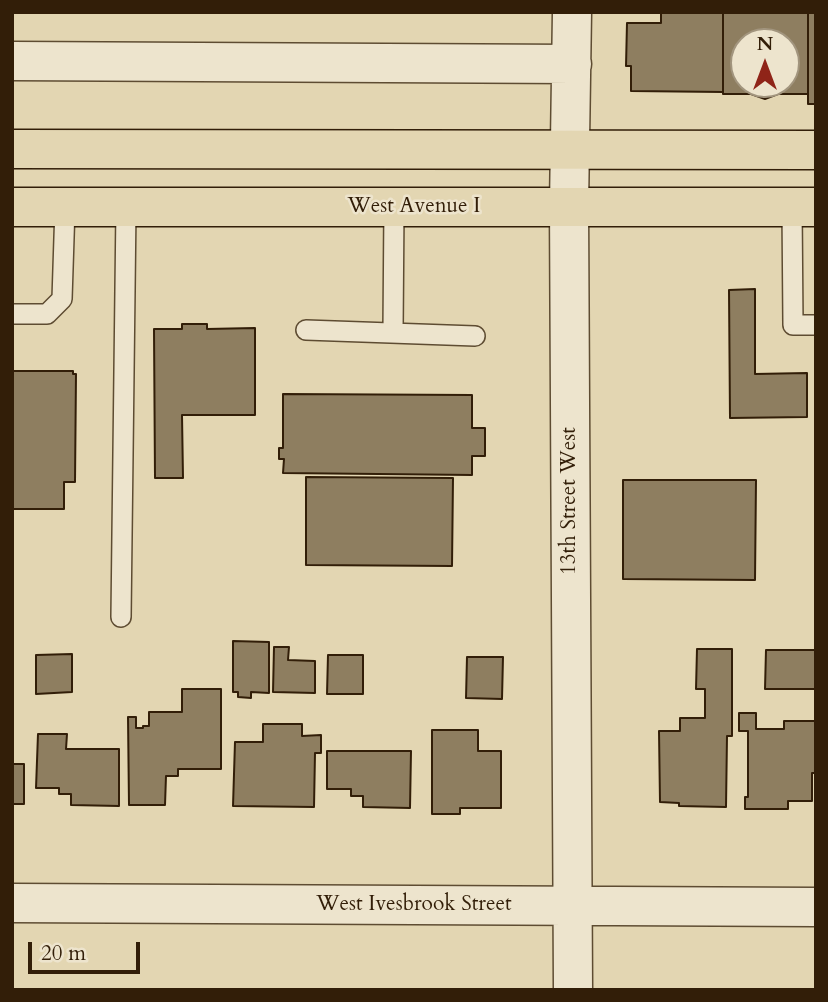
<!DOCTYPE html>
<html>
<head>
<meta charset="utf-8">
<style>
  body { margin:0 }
  #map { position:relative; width:828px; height:1002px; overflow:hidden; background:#e3d6b2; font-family:Cardo,serif }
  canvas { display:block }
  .frame { position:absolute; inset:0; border:14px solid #321e08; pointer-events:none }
  .north { position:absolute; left:730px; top:28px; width:70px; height:70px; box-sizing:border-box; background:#ede4cd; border:2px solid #a2957e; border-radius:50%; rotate:0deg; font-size:19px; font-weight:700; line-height:28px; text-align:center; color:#321e08 }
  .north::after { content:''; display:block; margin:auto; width:24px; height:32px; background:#8f2418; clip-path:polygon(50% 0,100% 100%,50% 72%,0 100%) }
  .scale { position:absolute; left:28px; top:942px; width:112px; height:32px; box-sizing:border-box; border:4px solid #321e08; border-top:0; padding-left:9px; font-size:21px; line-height:24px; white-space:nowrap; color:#321e08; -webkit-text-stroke:5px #ede4cd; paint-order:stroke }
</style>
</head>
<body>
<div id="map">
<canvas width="828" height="1002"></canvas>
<div class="frame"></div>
<div class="north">N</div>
<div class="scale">20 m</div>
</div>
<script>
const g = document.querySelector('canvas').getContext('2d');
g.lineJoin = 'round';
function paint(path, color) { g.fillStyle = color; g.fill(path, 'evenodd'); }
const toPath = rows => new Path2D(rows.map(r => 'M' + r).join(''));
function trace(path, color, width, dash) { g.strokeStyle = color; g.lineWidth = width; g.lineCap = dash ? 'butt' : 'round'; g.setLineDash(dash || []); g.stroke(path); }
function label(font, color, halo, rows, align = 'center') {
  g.font = font + ' Cardo,serif'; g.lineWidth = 5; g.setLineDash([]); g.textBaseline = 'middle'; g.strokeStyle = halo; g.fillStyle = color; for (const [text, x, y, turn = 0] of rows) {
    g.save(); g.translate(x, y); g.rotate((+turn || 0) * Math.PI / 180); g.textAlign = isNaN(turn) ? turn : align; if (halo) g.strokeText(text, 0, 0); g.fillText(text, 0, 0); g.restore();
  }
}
const building = toPath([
  [661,12,723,12,723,92,631,91,631,66,626,66,627,23,661,23,661,12],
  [723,12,808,12,808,94,778,94,765,99,751,94,723,94,723,12],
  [744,42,786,42,786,84,744,84,744,42],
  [808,12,816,12,816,104,808,104,808,12],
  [755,289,755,374,807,373,807,417,730,418,729,290,755,289],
  [182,324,207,324,207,329,255,328,255,415,182,415,183,478,155,478,154,329,182,329,182,324],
  [12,371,73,371,73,374,76,374,75,482,64,482,64,509,12,509,12,371],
  [283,394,472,395,472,428,485,428,485,456,472,456,472,475,283,473,284,459,279,459,279,448,283,448,283,394],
  [306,477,453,478,452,566,306,565,306,477],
  [623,480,756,480,755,580,623,579,623,480],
  [233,641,269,642,269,693,251,692,251,698,238,697,238,692,233,692,233,641],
  [274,647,289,647,288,660,315,661,315,693,273,692,274,647],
  [697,649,732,649,732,736,727,736,726,807,679,806,679,803,660,802,659,731,680,731,680,718,705,718,705,689,696,689,697,649],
  [766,650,816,650,816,689,765,689,766,650],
  [72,654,72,692,36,694,36,655,72,654],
  [328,655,363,655,363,694,327,694,328,655],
  [467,657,503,657,502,699,466,698,467,657],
  [182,689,221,689,221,769,178,769,178,776,166,776,165,805,129,805,128,717,136,717,136,728,143,728,143,726,149,726,149,712,182,712,182,689],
  [739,713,756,713,756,729,784,729,784,721,816,721,816,773,812,773,812,801,788,801,788,809,745,809,745,797,748,797,748,731,739,731,739,713],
  [263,724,302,724,302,736,321,735,321,753,315,753,314,807,233,806,235,742,263,742,263,724],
  [432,730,478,730,478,751,501,751,501,808,460,808,460,814,432,814,432,730],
  [38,734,67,734,66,749,119,749,119,806,71,805,71,794,59,794,59,788,36,788,38,734],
  [327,751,411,751,410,808,363,807,363,796,351,796,351,789,327,789,327,751],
  [12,764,24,764,24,804,12,804,12,764]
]);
const lane = toPath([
  [792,207,793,325,816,325],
  [12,314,47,314,62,299,65,207],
  [306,330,475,336],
  [393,331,394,207],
  [121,617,126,208]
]);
const street = toPath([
  [572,12,569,206,573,990],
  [12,61,572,64],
  [12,903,816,907]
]);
const primary = toPath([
  [12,149,816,150],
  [12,207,816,207]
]);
const streetNames = [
  ["West Avenue I",414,207],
  ["13th Street West",570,501,-90],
  ["West Ivesbrook Street",414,905]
];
paint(building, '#8e7e60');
trace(building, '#321e08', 2);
trace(lane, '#5e4c32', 22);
trace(street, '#5e4c32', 41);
trace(primary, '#321e08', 41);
trace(lane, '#ede4cd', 19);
trace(street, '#ede4cd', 38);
trace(primary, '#e3d6b2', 38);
label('21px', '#321e08', '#ede4cd', streetNames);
</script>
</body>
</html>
